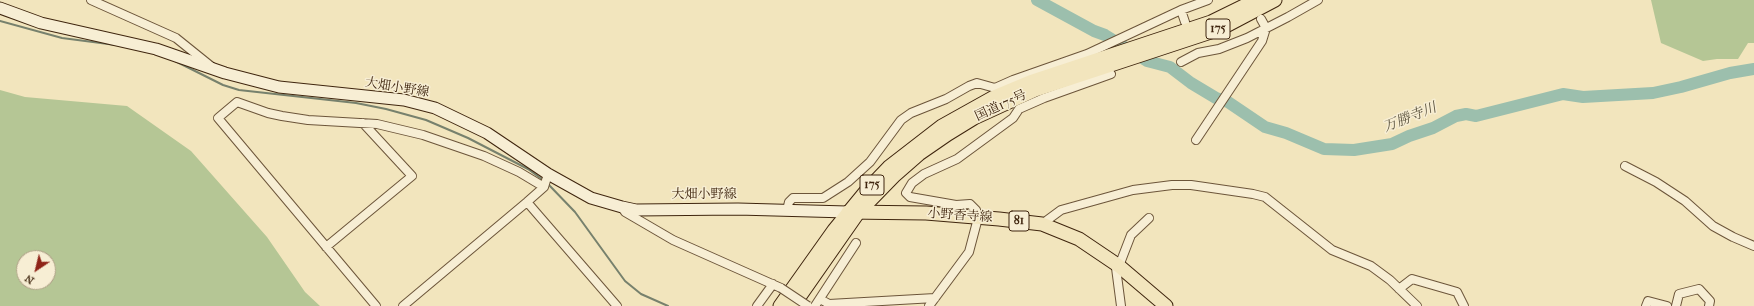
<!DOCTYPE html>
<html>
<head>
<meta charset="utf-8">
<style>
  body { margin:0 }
  #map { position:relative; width:1754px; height:306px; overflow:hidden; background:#f2e5bd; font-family:"IM FELL French Canon",serif }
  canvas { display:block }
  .north { position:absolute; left:16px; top:250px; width:40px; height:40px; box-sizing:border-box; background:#f7eed4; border:1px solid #ad9e85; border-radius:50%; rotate:215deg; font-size:11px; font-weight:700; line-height:16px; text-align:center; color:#3f250e }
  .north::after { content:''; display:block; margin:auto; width:14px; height:18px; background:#8f2418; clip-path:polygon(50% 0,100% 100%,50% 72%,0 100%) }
</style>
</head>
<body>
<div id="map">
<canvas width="1754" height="306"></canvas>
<div class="north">N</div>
</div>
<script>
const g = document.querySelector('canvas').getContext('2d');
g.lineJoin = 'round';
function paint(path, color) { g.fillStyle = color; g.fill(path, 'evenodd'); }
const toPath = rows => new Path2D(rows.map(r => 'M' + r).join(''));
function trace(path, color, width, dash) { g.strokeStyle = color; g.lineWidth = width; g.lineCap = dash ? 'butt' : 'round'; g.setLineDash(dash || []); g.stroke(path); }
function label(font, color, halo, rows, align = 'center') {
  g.font = font + ' "IM FELL French Canon","Noto Serif JP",serif'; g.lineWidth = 3; g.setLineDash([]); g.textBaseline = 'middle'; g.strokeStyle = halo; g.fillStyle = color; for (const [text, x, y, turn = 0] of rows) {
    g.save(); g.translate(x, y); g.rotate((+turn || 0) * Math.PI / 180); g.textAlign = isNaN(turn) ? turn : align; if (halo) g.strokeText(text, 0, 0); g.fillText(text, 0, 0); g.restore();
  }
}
const green = toPath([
  [1651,0,1754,0,1754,43,1748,43,1738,59,1717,59,1703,61,1661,43],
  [0,90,25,97,127,106,191,151,267,237,305,292,320,306,0,306],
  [24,258,48,258,48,282,24,282]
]);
const stream = toPath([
  [0,21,62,38,116,45],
  [175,61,223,85,239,90,356,103,386,109,426,120,468,138,528,169,543,180],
  [548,184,575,212,625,281,641,294,668,306]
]);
const river = toPath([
  [1037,0,1094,31,1105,35,1147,61,1170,67,1191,83,1216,98,1228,102,1265,127,1286,133,1324,149,1354,150,1392,144,1409,136,1433,128,1456,116,1466,114,1476,116,1563,94,1583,97,1653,93,1681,87,1730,73,1754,69]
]);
const minor = toPath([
  [91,0,176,38,212,67],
  [1181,10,1185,22],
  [1181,62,1198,53,1219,49,1247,38,1288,17,1318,0],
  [1196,140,1262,41,1266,28,1261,19],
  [1625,166,1656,182,1685,201,1713,226,1733,237,1754,246],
  [527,202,617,306],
  [622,207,625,212,673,240,781,288],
  [787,210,789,202,793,198,823,198,848,182,870,162,901,120,911,113,946,99,969,86,977,83,995,88,1013,80,1087,54,1181,10,1208,0],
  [1042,224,1061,210,1133,190,1172,185,1191,185,1253,194,1265,197,1332,250,1371,266,1390,280,1417,306],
  [326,247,412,176,363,123],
  [1399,289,1412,279,1457,292,1464,306],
  [820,299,829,304,935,298],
  [376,306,218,118,237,102,268,113,282,116,308,120,377,124,423,135,484,156,519,172,544,187],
  [403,306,527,202,544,187,548,174],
  [757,306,773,284],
  [815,306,856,243],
  [929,306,969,252,978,218,976,210,970,204,956,205,910,197,906,193,912,183,924,174,957,159,1013,118,1019,109,1044,98,1111,74],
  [1121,306,1116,268,1119,266,1131,235,1149,218],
  [1646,306,1648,301,1667,306],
  [1676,306,1679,294,1699,289,1710,301,1709,306]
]);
const secondary = toPath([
  [0,8,41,23,156,49,225,73,279,87,404,100,435,108,487,133,548,174,591,198,622,207,636,210,738,209,847,212]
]);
const primary = toPath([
  [848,212,926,213,999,219,1042,224,1079,239,1119,266,1166,306]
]);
const trunk = toPath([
  [780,306,834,230,866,191,889,167,942,126,994,97,1030,82,1211,22,1256,0],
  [793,306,858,213,895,175,919,154,948,134,974,118,1035,90,1220,29,1275,0]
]);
const minorBridge = toPath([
  [781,288,808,306]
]);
const shields = [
  [1218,29,24],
  [872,185,24],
  [1019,221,20]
];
const shieldNames = [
  ["175",1218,29],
  ["175",872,185],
  ["81",1019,221]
];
const streetNames = [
  ["大畑小野線",397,88,9],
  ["国道175号",1001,106,-25],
  ["大畑小野線",704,195],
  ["小野香寺線",960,216,4]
];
const waterNames = [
  ["万勝寺川",1410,118,-22]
];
paint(green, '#b5c695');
trace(stream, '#77816d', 2);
trace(river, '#9cbfad', 12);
trace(minor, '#6c553a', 10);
trace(secondary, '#3f250e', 13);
trace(primary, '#3f250e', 15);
trace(trunk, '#3f250e', 15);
trace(minor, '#f7eed4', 8);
trace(secondary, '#f7eed4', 11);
trace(primary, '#f2e5bd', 13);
trace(trunk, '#f2e5bd', 13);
trace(minorBridge, '#6c553a', 10, []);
trace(minorBridge, '#f7eed4', 8);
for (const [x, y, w] of shields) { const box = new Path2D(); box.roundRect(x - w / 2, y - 10, w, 20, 3); g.fillStyle = '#f7eed4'; g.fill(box); trace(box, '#3f250e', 1); }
label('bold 12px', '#3f250e', null, shieldNames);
label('13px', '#3f250e', '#f7eed4', streetNames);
label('italic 14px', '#5b533e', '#f7eed4', waterNames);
</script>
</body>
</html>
